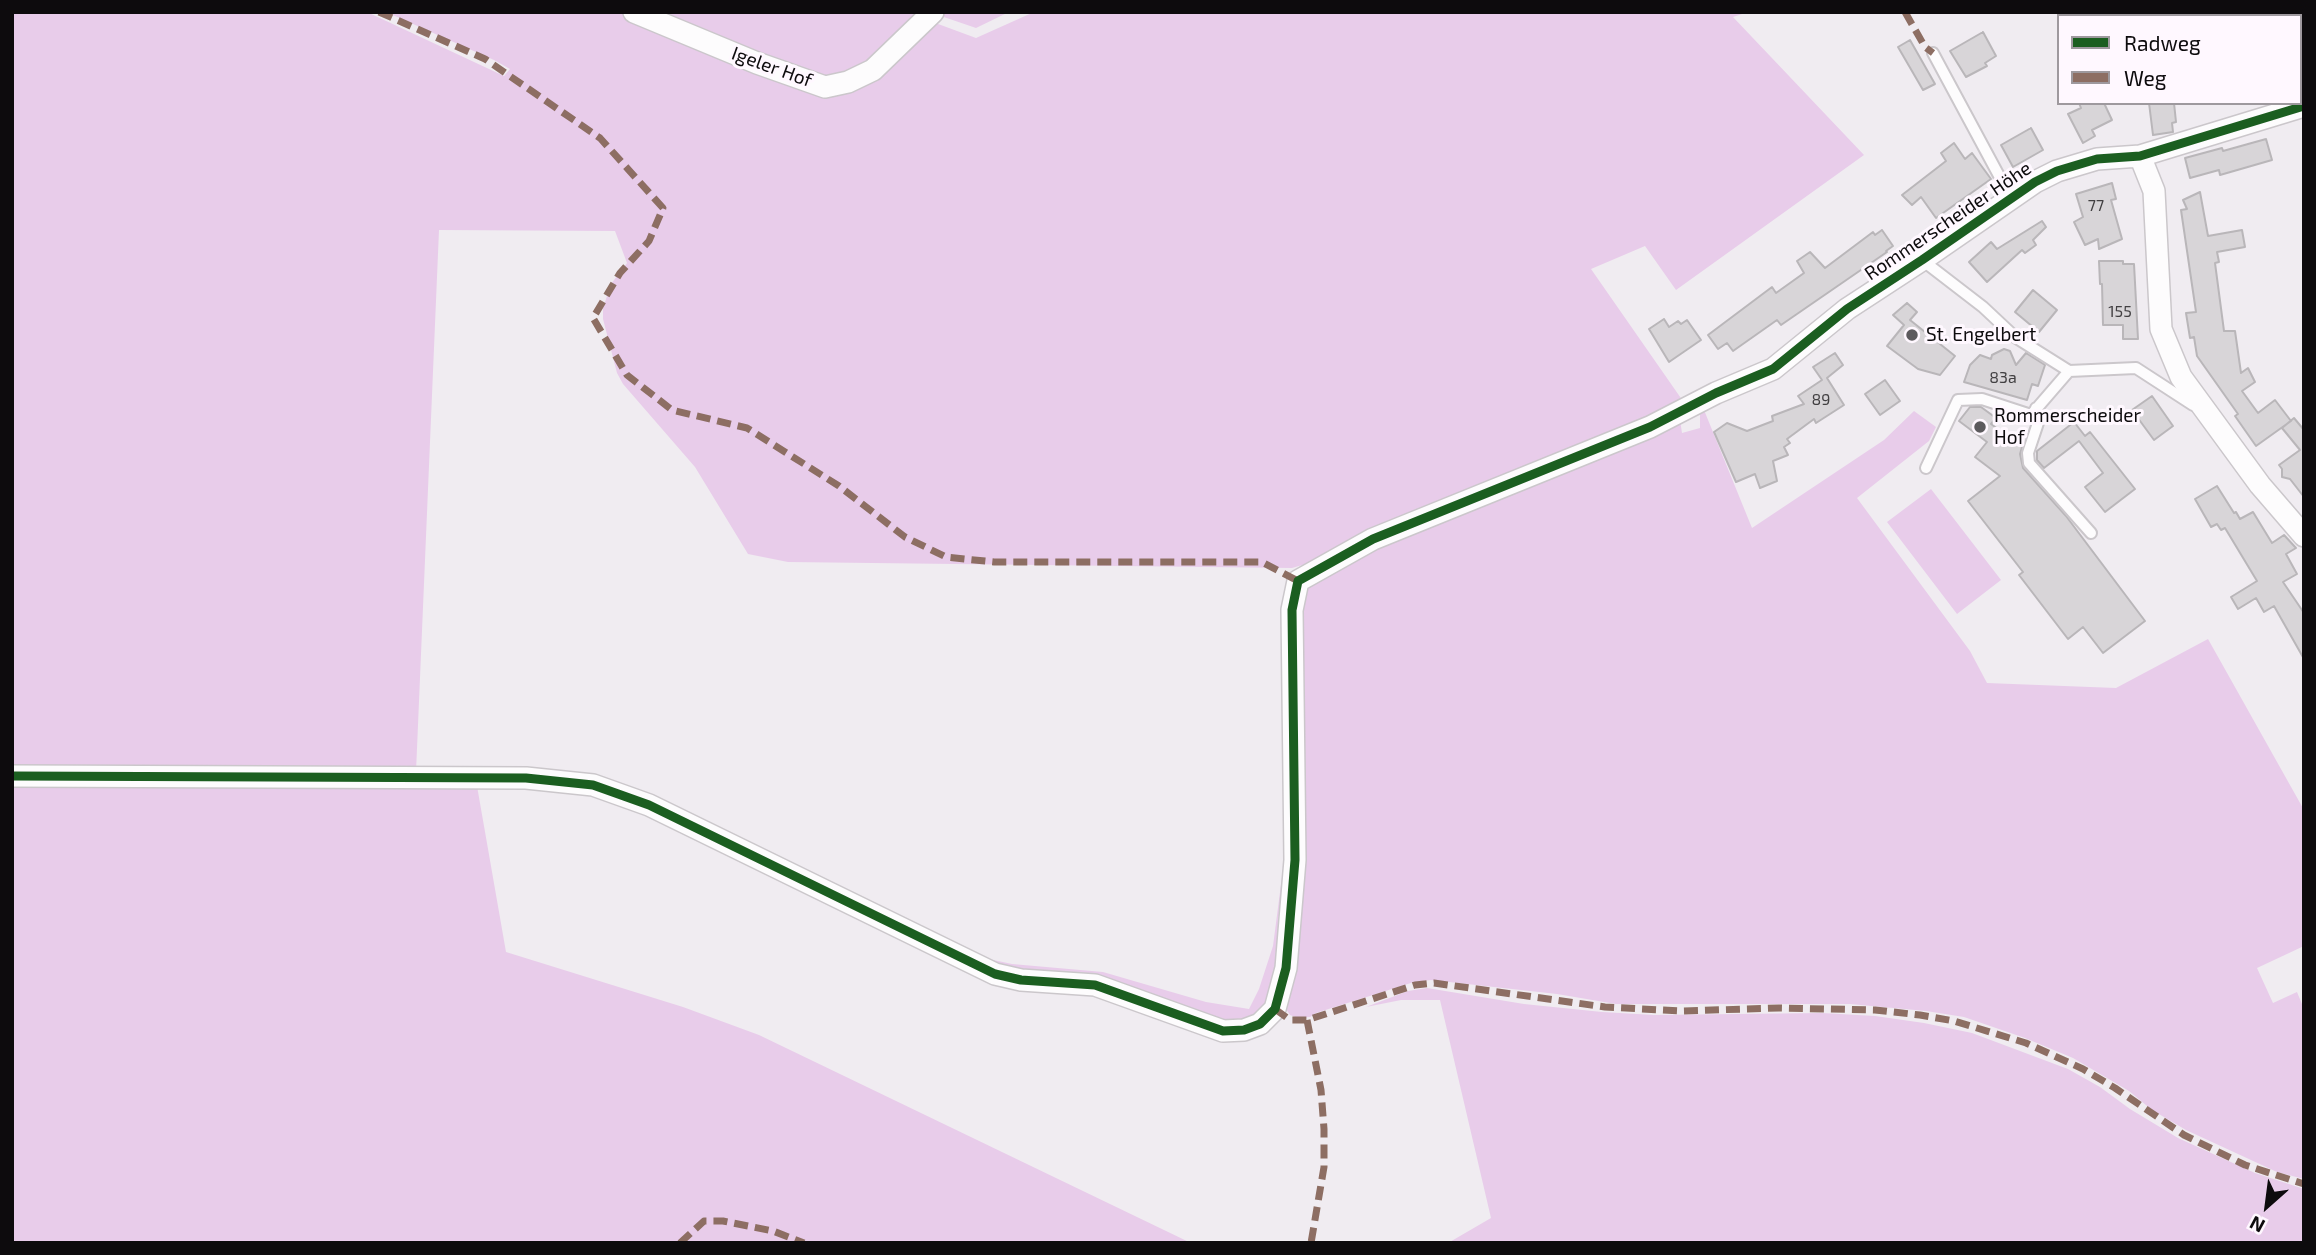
<!DOCTYPE html>
<html>
<head>
<meta charset="utf-8">
<style>
  body { margin:0 }
  #map { position:relative; width:2316px; height:1255px; overflow:hidden; background:#f0ecf1; font-family:"Exo 2",sans-serif }
  canvas { display:block }
  .frame { position:absolute; inset:0; border:14px solid #0d0b0d; pointer-events:none }
  .legend { position:absolute; left:2057px; top:14px; width:245px; height:91px; box-sizing:border-box; background:#fff8ff; border:2px solid #9e999e; margin:0; padding:9px 12px; list-style:none; font-size:21px; color:#0d0b0d }
  .legend li { display:flex; align-items:center; gap:14px; height:35px }
  .legend b { width:35px; border:2px solid #9e999e }
  .north { position:absolute; left:2232px; top:1171px; width:70px; height:70px; -webkit-text-stroke:5px #fff8ff; paint-order:stroke; rotate:208deg; font-size:19px; font-weight:700; line-height:28px; text-align:center; color:#0d0b0d }
  .north::after { content:''; display:block; margin:auto; width:24px; height:32px; background:#0d0b0d; clip-path:polygon(50% 0,100% 100%,50% 72%,0 100%) }
</style>
</head>
<body>
<div id="map">
<canvas width="2316" height="1255"></canvas>
<div class="frame"></div>
<ul class="legend">
<li><b style="height:9px;background:#1b5e20"></b>Radweg</li>
<li><b style="height:9px;background:#8d6e63"></b>Weg</li>
</ul>
<div class="north">N</div>
</div>
<script>
const g = document.querySelector('canvas').getContext('2d');
g.lineJoin = 'round';
function paint(path, color) { g.fillStyle = color; g.fill(path, 'evenodd'); }
const toPath = rows => new Path2D(rows.map(r => 'M' + r).join(''));
function trace(path, color, width, dash) { g.strokeStyle = color; g.lineWidth = width; g.lineCap = dash ? 'butt' : 'round'; g.setLineDash(dash || []); g.stroke(path); }
function label(font, color, halo, rows, align = 'center') {
  g.font = font + ' "Exo 2",sans-serif'; g.lineWidth = 6; g.setLineDash([]); g.textBaseline = 'middle'; g.strokeStyle = halo; g.fillStyle = color; for (const [text, x, y, turn = 0] of rows) {
    g.save(); g.translate(x, y); g.rotate((+turn || 0) * Math.PI / 180); g.textAlign = isNaN(turn) ? turn : align; if (halo) g.strokeText(text, 0, 0); g.fillText(text, 0, 0); g.restore();
  }
}
const green = toPath([
  [12,12,367,12,504,76,510,69,494,60,386,12,625,12,830,92,930,21,976,38,1034,12,1748,12,1733,17,1864,155,1676,290,1645,246,1591,269,1685,404,1337,555,1292,568,788,562,748,554,695,467,623,384,617,373,603,319,603,308,611,284,627,263,615,231,439,230,416,772,92,771,74,765,47,771,12,771],
  [647,12,924,12,872,63,824,80],
  [940,12,1009,12,976,28,938,15],
  [1704,410,1752,528,1884,440,1914,411,1936,427,1929,441,1857,498,1970,651,1987,683,2116,688,2208,639,2304,810,2304,946,2257,968,2273,1003,2297,992,2304,1009,2304,1179,2277,1172,2186,1130,2152,1110,2129,1091,2073,1058,2025,1038,1964,1017,1926,1011,1850,1004,1616,1004,1557,994,1431,980,1414,982,1316,1013,1310,1017,1298,1018,1290,1015,1286,1009,1294,971,1300,604,1310,586,1331,568,1680,420,1682,433,1700,428,1700,414],
  [1931,489,2001,580,1957,614,1887,522],
  [12,782,477,786,506,952,683,1007,759,1035,1191,1243,12,1243],
  [1283,869,1288,886,1282,963,1266,1006,1251,1019,1235,1023,1216,1020,1027,974,970,955,1012,964,1103,972,1206,1002,1249,1009,1259,989,1273,946],
  [1427,988,1524,1004,1602,1012,1654,1015,1822,1013,1875,1016,1924,1023,1972,1033,2068,1069,2100,1087,2130,1109,2178,1138,2255,1173,2304,1189,2304,1243,1448,1243,1491,1218,1440,1000,1401,1000,1366,1007,1408,991]
]);
const building = toPath([
  [1983,32,1996,56,1985,63,1987,66,1966,77,1950,51,1983,32],
  [1910,40,1935,84,1923,90,1898,47,1910,40],
  [2079,103,2104,103,2112,120,2092,130,2095,136,2083,143,2068,114,2081,108,2079,103],
  [2149,103,2174,103,2176,122,2172,123,2173,132,2153,135,2149,103],
  [2031,128,2043,150,2013,167,2001,145,2031,128],
  [2266,139,2272,160,2220,175,2219,170,2190,178,2185,158,2222,148,2223,151,2266,139],
  [1954,143,1965,159,1972,153,1991,179,1936,218,1921,197,1912,205,1902,195,1946,161,1941,153,1954,143],
  [2112,183,2116,199,2111,200,2122,239,2099,249,2098,239,2085,245,2074,222,2083,217,2076,194,2112,183],
  [2200,192,2208,236,2242,230,2245,247,2217,252,2219,262,2215,263,2224,331,2235,331,2241,373,2248,368,2255,382,2242,391,2258,413,2275,400,2291,421,2256,446,2235,416,2238,414,2197,356,2194,337,2190,338,2186,313,2196,312,2181,210,2187,209,2183,200,2200,192],
  [2042,221,2046,227,2033,240,2036,245,2025,253,2022,250,1987,282,1969,262,1991,242,1997,249,2042,221],
  [1882,230,1893,246,1886,251,1887,252,1781,325,1777,320,1733,351,1727,343,1718,349,1708,335,1772,287,1776,293,1804,273,1797,261,1810,252,1825,268,1873,232,1875,235,1882,230],
  [2099,261,2123,261,2123,264,2134,264,2138,339,2123,339,2123,325,2103,325,2102,284,2100,284,2099,261],
  [2033,290,2057,310,2039,332,2015,312,2033,290],
  [1907,303,1917,312,1910,320,1955,356,1940,375,1918,369,1887,346,1904,325,1893,315,1907,303],
  [1664,319,1669,327,1678,321,1681,324,1687,320,1701,340,1669,362,1649,329,1664,319],
  [2004,349,2010,351,2016,365,2026,353,2045,365,2038,386,2032,384,2027,400,1964,382,1970,365,1980,355,1991,359,1992,355,2004,349],
  [1835,353,1843,365,1827,378,1844,405,1816,423,1814,419,1787,439,1790,443,1784,447,1788,455,1773,461,1777,481,1760,488,1755,474,1736,482,1714,432,1727,423,1747,431,1773,421,1772,416,1804,404,1798,396,1822,380,1813,367,1835,353],
  [1885,380,1900,401,1880,415,1865,394,1885,380],
  [2152,396,2173,426,2154,440,2132,410,2152,396],
  [1970,407,1981,407,1996,418,1991,424,2022,447,2020,454,2023,468,2066,516,2145,621,2103,653,2083,627,2068,639,2019,575,2023,572,1968,501,2000,476,1975,457,1987,442,1959,421,1970,407],
  [2294,418,2304,430,2304,497,2290,479,2282,477,2282,469,2279,465,2300,450,2282,428,2294,418],
  [2074,422,2085,436,2090,432,2135,489,2105,512,2085,487,2103,473,2079,441,2044,468,2037,460,2037,451,2074,422],
  [2217,486,2234,513,2236,512,2240,519,2253,512,2272,543,2284,535,2296,548,2286,554,2297,574,2283,582,2304,613,2304,659,2274,606,2264,612,2256,598,2238,609,2231,597,2257,581,2225,528,2221,530,2217,524,2211,527,2195,499,2217,486]
]);
const service = toPath([
  [2280,12,2284,16],
  [1933,53,2011,198],
  [1922,260,1983,307,2015,337,2069,371,2136,368,2193,405],
  [2036,408,2039,420,2028,453,2029,463,2091,533],
  [1926,468,1958,400,1982,399,2031,415,2069,371]
]);
const minor = toPath([
  [634,12,757,63,825,87,848,82,873,70,933,12],
  [2295,12,2295,16],
  [2300,43,2304,56],
  [2140,156,2154,191,2161,329,2181,377,2260,485,2304,536],
  [12,776,526,778,593,785,649,805,995,974,1021,980,1095,985,1223,1031,1244,1030,1260,1024,1275,1009,1286,968,1295,860,1292,610,1298,581,1373,539,1650,427,1716,393,1773,369,1847,309,1922,260,2035,182,2057,171,2097,159,2140,156,2304,106]
]);
const quiet = toPath([
  [379,12,485,59,600,138,663,208,649,241,620,273,593,318,627,375,672,410,747,428,839,486,905,537,946,557,994,562,1262,562,1298,581],
  [1905,12,1925,47,1933,53],
  [2295,12,2295,16],
  [2300,43,2304,56],
  [1275,1009,1290,1020,1307,1020,1415,985,1434,983,1605,1007,1681,1011,1779,1008,1875,1010,1920,1015,1954,1021,2026,1043,2083,1069,2115,1088,2184,1135,2245,1165,2304,1184],
  [1307,1020,1321,1090,1324,1129,1324,1167,1311,1243],
  [680,1243,704,1221,723,1221,773,1231,804,1243]
]);
const cycleway = toPath([
  [12,776,526,778,593,785,649,805,995,974,1021,980,1095,985,1223,1031,1244,1030,1260,1024,1275,1009,1286,968,1295,860,1292,610,1298,581,1373,539,1650,427,1716,393,1773,369,1847,309,1922,260,2035,182,2057,171,2097,159,2140,156,2304,106]
]);
const markers = [
  [1912,335,7,"#5c5a5d"],
  [1980,427,7,"#5c5a5d"]
];
const numberNames = [
  ["77",2096,206],
  ["155",2120,312],
  ["83a",2003,378],
  ["89",1821,400]
];
const streetNames = [
  ["Igeler Hof",772,67,20],
  ["Rommerscheider Höhe",1948,221,-34]
];
const poiNames = [
  ["St. Engelbert",1926,335],
  ["Rommerscheider",1994,416],
  ["Hof",1994,438]
];
paint(green, '#e8ccea');
paint(building, '#d8d5d8');
trace(building, '#b9b6b9', 2);
trace(service, '#cbc7cb', 14);
trace(minor, '#cbc7cb', 24);
trace(service, '#fdfcfd', 10);
trace(minor, '#fdfcfd', 21);
trace(quiet, '#8d6e63', 7, [14, 7]);
trace(cycleway, '#1b5e20', 9);
for (const [x, y, r, color] of markers) { const dot = new Path2D(); dot.arc(x, y, r, 0, 2 * Math.PI); g.fillStyle = color; g.fill(dot); trace(dot, '#fff8ff', 2.5); }
label('16px', '#424042', null, numberNames);
label('19px', '#0d0b0d', '#fff8ff', streetNames);
label('19px', '#0d0b0d', '#fff8ff', poiNames, 'left');
</script>
</body>
</html>
